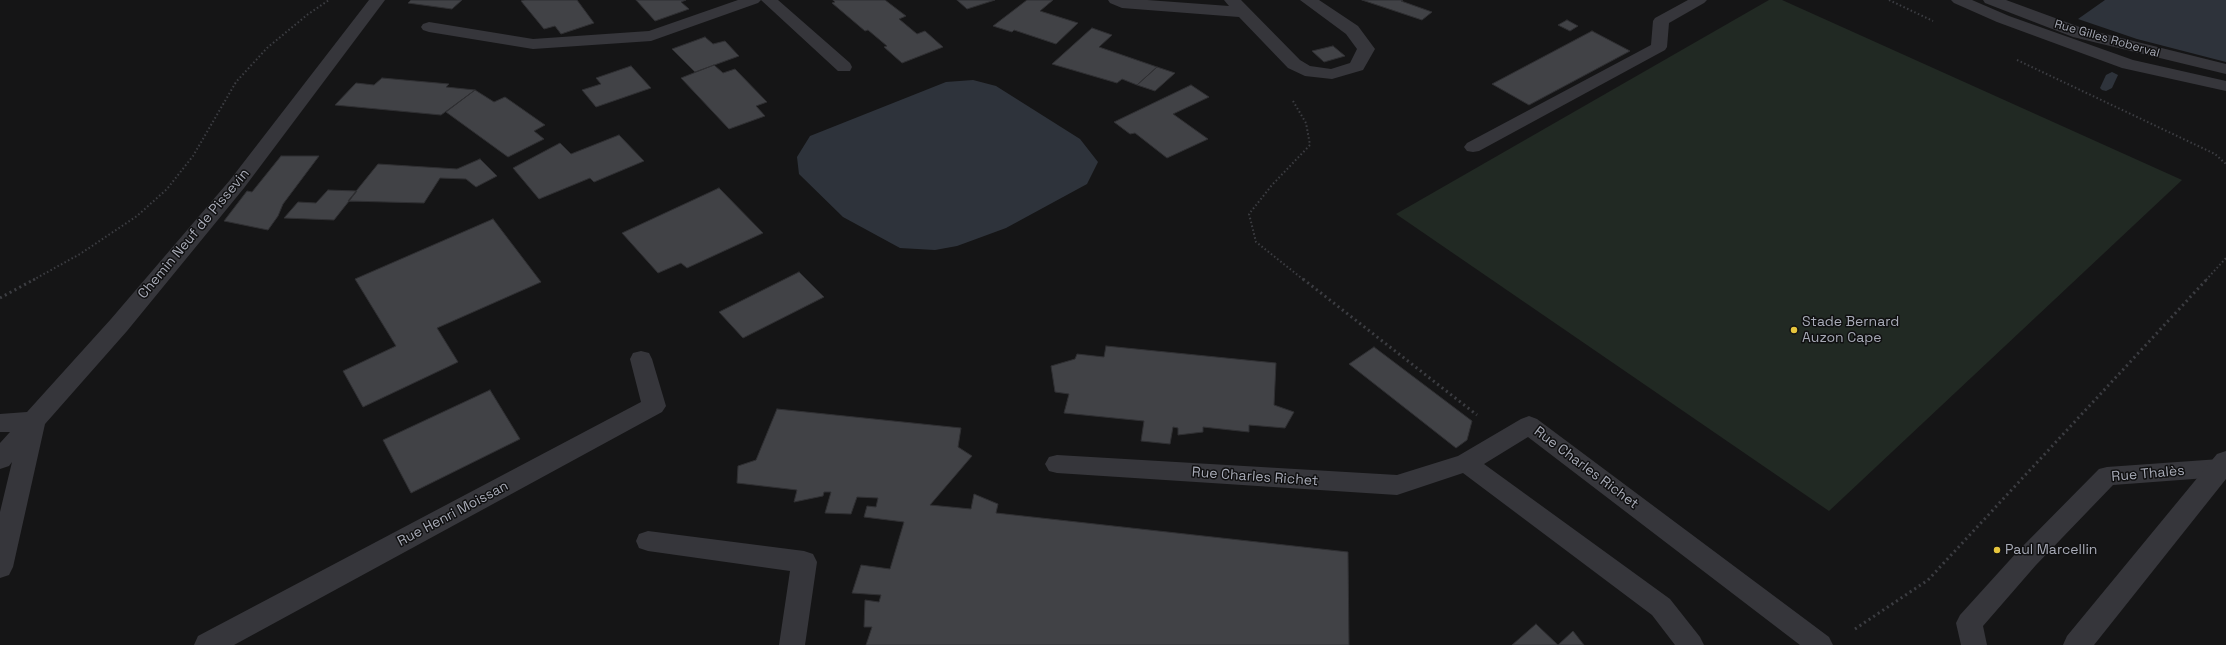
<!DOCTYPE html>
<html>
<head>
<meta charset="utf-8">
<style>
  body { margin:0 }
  canvas { display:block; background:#151516 }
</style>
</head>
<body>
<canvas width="2226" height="645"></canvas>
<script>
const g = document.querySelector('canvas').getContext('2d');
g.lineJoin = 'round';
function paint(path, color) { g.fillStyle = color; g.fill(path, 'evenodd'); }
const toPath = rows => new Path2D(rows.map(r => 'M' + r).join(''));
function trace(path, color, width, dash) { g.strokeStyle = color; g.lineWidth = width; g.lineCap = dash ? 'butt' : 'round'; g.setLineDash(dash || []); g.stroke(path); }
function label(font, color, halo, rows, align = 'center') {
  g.font = font + ' "Space Grotesk",sans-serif'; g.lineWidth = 3; g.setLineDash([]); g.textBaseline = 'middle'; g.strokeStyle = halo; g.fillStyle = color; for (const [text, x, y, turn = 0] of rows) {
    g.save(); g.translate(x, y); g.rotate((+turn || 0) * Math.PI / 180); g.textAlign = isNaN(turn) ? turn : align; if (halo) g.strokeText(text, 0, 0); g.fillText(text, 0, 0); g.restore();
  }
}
const green = toPath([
  [1769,0,1782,0,2182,180,1829,511,1396,214]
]);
const water = toPath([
  [2105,0,2226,0,2226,62,2137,39,2078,19],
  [973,80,996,86,1080,139,1098,162,1087,184,1006,228,957,246,935,250,900,248,843,217,799,174,797,157,810,136,946,82]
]);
const stream = toPath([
  [2112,72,2118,75,2112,88,2106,91,2102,90,2100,88,2106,75,2112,72]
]);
const building = toPath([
  [411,0,462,0,452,9,408,3,411,0],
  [524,0,577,0,594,23,561,34,555,26,544,29,521,1,524,0],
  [636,0,686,0,681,2,689,9,655,21,636,0],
  [833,0,885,0,906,16,899,19,917,34,925,31,943,47,902,63,884,47,887,46,868,30,865,31,832,3,835,2,833,0],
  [957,0,995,0,967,9,957,0],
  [1027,0,1053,0,1040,11,1078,23,1056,44,1014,30,1012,32,993,26,1027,0],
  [1362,0,1403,0,1401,1,1432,12,1422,20,1362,0],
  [1567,20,1578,26,1570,31,1558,25,1567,20],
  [1092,28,1112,35,1099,47,1157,67,1137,85,1122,79,1117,83,1052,64,1092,28],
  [1592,31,1630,51,1529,105,1492,84,1592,31],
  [705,37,713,44,725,41,739,56,695,72,672,49,705,37],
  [1333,46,1345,56,1324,62,1312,51,1333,46],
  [714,65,723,73,735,69,767,102,756,106,765,116,729,129,681,78,714,65],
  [631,66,651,88,596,107,582,90,601,84,596,78,631,66],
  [1157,67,1175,73,1155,91,1137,85,1157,67],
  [382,78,449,84,446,87,475,90,441,115,335,105,356,83,374,85,382,78],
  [1191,85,1209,97,1173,114,1208,139,1167,158,1135,133,1130,134,1114,122,1191,85],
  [475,90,494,102,505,97,545,125,534,131,544,139,508,157,446,112,475,90],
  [619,135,644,161,594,182,590,178,539,199,513,168,560,143,571,154,619,135],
  [281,156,319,156,283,204,278,216,268,230,224,221,247,191,252,192,281,156],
  [480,159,497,176,476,187,466,179,440,178,424,203,348,201,378,164,457,169,480,159],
  [719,188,763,233,687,268,681,263,658,273,622,233,719,188],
  [328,190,357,191,334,220,284,218,298,202,316,203,328,190],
  [493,219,541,282,437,328,458,362,363,407,343,371,396,346,355,279,493,219],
  [799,272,824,297,743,338,719,312,799,272],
  [1106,346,1276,363,1274,405,1294,412,1285,428,1249,425,1249,432,1203,427,1203,432,1178,435,1178,428,1173,427,1170,444,1141,441,1144,421,1064,413,1069,394,1055,392,1051,366,1075,359,1077,354,1104,357,1106,346],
  [1374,347,1472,421,1467,440,1456,448,1349,364,1374,347],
  [490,390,520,439,411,493,383,440,490,390],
  [777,409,961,428,958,447,972,456,930,505,971,509,974,494,998,504,996,513,1348,552,1349,645,866,645,872,627,864,627,865,600,879,602,881,595,852,593,861,565,890,569,904,522,864,517,867,506,876,507,878,498,857,497,851,514,825,513,831,492,824,492,823,496,794,502,797,490,737,483,738,466,756,460,777,409],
  [1536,624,1558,645,1573,631,1584,645,1512,645,1536,624]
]);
const pathFar1 = toPath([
  [1889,0,1933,21],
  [2017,60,2215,154,2226,164],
  [1293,101,1306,123,1310,145,1272,185,1249,214,1256,242,1304,280],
  [33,280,80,254,137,216,167,189,193,156,236,82,267,48,307,15,329,0],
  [2206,280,2226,258]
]);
const path = toPath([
  [1303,279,1477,415],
  [0,298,35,279],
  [1855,629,1928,580,2207,279]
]);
const lane = toPath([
  [738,0,761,0,758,3,651,41,533,49,429,32,423,30,421,27,423,24,429,22,533,39,649,31,738,0],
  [761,0,778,0,850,63,852,67,850,71,838,71,761,0],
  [1688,0,1707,0,1704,3,1669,23,1667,47,1665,50,1479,151,1473,152,1467,151,1464,147,1467,143,1651,45,1653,21,1655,18,1688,0],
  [1951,0,1972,0,2009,16,2133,60,2226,81,2226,91,2122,68,1997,22,1954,3,1951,0],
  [1529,416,1537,419,1829,637,1833,645,1800,645,1528,437,1484,464,1670,599,1700,637,1704,645,1675,645,1652,615,1463,473,1397,495,1057,473,1049,471,1045,464,1049,457,1057,455,1397,475,1458,456,1521,419,1529,416],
  [2220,459,2226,461,2226,475,2220,477,2113,485,2036,565,1983,626,1987,645,1961,645,1956,623,1960,615,2018,551,2099,469,2107,467,2220,459],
  [648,531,804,551,813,554,817,562,805,645,779,645,790,571,648,551,639,548,636,541,639,534,648,531]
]);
const street = toPath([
  [369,0,385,0,244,188,127,331,45,424,13,567,9,575,0,578,0,512,12,462,9,466,0,469,0,443,10,432,0,432,0,414,27,412,111,319,230,180,369,0],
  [1108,0,1147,0,1229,6,1224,0,1241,0,1300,60,1310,66,1331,69,1350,63,1357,49,1346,34,1300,0,1319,0,1358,26,1375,49,1363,70,1332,79,1305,76,1288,68,1239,17,1122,8,1110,3,1108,0],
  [1983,0,2006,0,2085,29,2226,64,2226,74,2073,37,1985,3,1983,0],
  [641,351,649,353,652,359,666,406,662,412,234,645,194,645,198,636,641,402,630,359,633,353,641,351],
  [2226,451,2226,479,2094,645,2063,645,2067,636,2217,454,2226,451]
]);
const markers = [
  [1794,330,4,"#e6c53d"],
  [1997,550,4,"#e6c53d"]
];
const farStreetnames = [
  ["Rue Gilles Roberval",2107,39,16]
];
const streetNames = [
  ["Chemin Neuf de Pissevin",194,234,-50],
  ["Rue Charles Richet",1586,468,37],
  ["Rue Thalès",2148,474,-5],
  ["Rue Charles Richet",1255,477,4],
  ["Rue Henri Moissan",453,514,-28]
];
const poiNames = [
  ["Stade Bernard",1802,322],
  ["Auzon Cape",1802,338],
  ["Paul Marcellin",2005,550]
];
paint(green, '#212923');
paint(water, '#2e333b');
paint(stream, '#2e333b');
paint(building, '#414246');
trace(building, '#2f2f32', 1);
trace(pathFar1, '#3c3d42', 2, [1.5, 2.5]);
trace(path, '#3c3d42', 3, [2, 3.5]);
paint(lane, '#36363b');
paint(street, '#36363b');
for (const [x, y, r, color] of markers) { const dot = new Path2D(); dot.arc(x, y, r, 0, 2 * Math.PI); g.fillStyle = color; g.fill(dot); trace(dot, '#101011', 1.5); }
label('12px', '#a7aab6', '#101011', farStreetnames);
label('14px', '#a7aab6', '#101011', streetNames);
label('14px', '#a7aab6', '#101011', poiNames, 'left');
</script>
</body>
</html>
